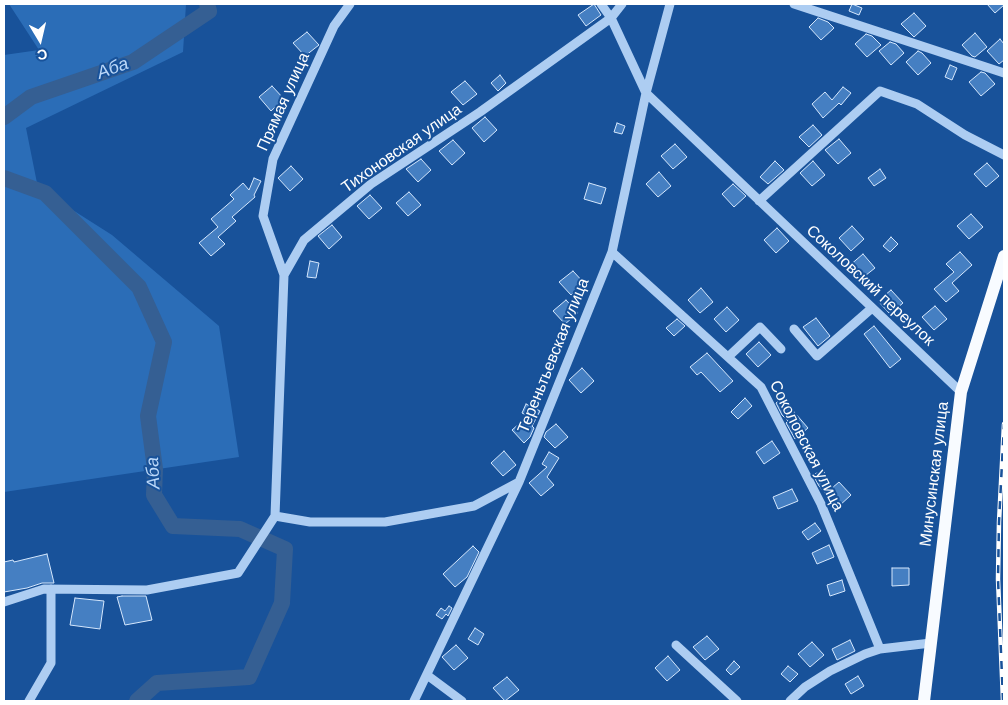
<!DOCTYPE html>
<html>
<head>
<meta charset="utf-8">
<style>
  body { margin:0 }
  #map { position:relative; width:1008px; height:705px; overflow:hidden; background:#18529a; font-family:"DM Sans",sans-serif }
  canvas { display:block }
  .frame { position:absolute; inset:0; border:5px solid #fff; pointer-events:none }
  .north { position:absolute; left:15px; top:15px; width:50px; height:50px; -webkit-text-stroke:4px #18529a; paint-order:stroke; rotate:171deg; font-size:14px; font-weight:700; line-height:20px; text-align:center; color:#fff }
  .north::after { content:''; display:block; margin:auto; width:18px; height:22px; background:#fff; clip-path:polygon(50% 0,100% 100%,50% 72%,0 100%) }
</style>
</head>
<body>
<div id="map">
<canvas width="1008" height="705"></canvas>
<div class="frame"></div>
<div class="north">С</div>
</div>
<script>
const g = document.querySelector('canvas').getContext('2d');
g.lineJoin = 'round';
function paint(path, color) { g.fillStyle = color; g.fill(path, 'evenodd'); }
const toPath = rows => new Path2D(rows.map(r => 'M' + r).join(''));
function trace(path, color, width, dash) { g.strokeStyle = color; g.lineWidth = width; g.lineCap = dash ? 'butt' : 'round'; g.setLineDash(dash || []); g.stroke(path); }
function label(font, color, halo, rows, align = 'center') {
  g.font = font + ' "DM Sans",sans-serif'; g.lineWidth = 4; g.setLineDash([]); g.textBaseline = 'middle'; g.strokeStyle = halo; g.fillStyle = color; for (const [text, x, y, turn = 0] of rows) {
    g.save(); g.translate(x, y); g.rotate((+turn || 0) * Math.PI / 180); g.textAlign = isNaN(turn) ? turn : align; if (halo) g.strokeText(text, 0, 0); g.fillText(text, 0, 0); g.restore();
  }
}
const green = toPath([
  [9,4,186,4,183,52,26,128,38,188,112,235,219,326,239,457,4,492,4,55,39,50]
]);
const river = toPath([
  [4,117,31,97,133,62,209,11,207,4],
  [4,178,45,193,139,287,164,342,148,416,155,469,154,495,173,526,240,529,285,549,282,603,249,677,157,683,137,701]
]);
const building = toPath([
  [594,4,601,15,586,26,578,15,594,4],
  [852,4,862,8,859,15,849,11,852,4],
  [987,4,1004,4,1004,5,995,13,987,4],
  [914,13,926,26,914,37,901,24,914,13],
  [818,18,828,22,834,28,821,40,809,27,818,18],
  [307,32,319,45,305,56,293,43,307,32],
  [975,33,987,47,975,57,972,56,962,45,975,33],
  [866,34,872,36,881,45,867,57,855,44,866,34],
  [1000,39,1004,44,1004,60,999,64,987,51,1000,39],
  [890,42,896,44,904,53,891,65,879,51,890,42],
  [918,51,922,53,931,63,918,75,906,62,918,51],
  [950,65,957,68,952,80,945,77,950,65],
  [981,72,985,73,995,84,981,96,969,82,981,72],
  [500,75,506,83,498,91,491,83,500,75],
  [465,81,477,94,463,105,451,92,465,81],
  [272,86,284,99,271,111,259,97,272,86],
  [843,87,851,93,841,105,839,103,823,118,812,104,825,92,832,100,843,87],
  [485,117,497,130,484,142,472,128,485,117],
  [617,123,625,126,622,134,614,132,617,123],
  [813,125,822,135,809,147,799,137,813,125],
  [839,139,851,153,838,164,825,150,839,139],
  [453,140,465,153,452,165,439,151,453,140],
  [675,144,687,157,673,169,661,156,675,144],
  [421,159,431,170,418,182,406,169,421,159],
  [775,161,784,170,768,184,760,177,775,161],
  [813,161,825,175,812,186,800,173,813,161],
  [987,163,999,176,986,187,974,174,987,163],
  [291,166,303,179,290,191,278,178,291,166],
  [880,169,886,178,874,186,868,178,880,169],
  [659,172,671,186,658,197,646,184,659,172],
  [254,178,261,181,254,195,255,197,232,217,236,221,218,237,225,244,211,256,199,243,218,227,211,219,234,199,230,195,243,183,249,190,254,178],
  [589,183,606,188,601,204,584,199,589,183],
  [733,184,746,196,734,207,722,194,733,184],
  [409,192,421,205,408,216,396,203,409,192],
  [370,195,382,208,369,219,357,206,370,195],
  [971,214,983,227,969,239,957,226,971,214],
  [332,225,342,237,329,249,318,236,332,225],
  [852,226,864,239,851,251,839,238,852,226],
  [777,228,789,241,776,253,764,240,777,228],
  [891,237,898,244,890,252,883,246,891,237],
  [960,252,972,265,952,283,959,291,946,302,934,289,954,272,946,264,960,252],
  [863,254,875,268,861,279,849,266,863,254],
  [310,261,319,263,316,278,307,277,310,261],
  [573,271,585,284,571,295,559,282,573,271],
  [701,288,713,302,700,313,688,300,701,288],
  [891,290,903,303,890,314,878,301,891,290],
  [566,300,578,313,565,324,553,311,566,300],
  [935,306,947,319,934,330,922,317,935,306],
  [727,307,739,320,726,332,714,319,727,307],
  [816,318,830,336,818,346,803,327,816,318],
  [677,319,685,326,674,336,666,328,677,319],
  [874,326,901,359,890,368,864,334,874,326],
  [759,342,771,355,758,367,746,354,759,342],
  [707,353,733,381,720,392,701,372,697,375,690,367,707,353],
  [582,368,594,381,581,393,569,380,582,368],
  [745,398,752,406,738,419,731,412,745,398],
  [782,398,808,428,795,439,786,423,788,421,782,415,776,403,782,398],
  [526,404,540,411,532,426,534,428,530,437,524,443,512,430,528,416,522,413,526,404],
  [556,424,568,437,555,448,544,437,546,432,556,424],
  [772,441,780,453,764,464,756,452,772,441],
  [504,451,516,465,503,476,491,463,504,451],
  [549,452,559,458,547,477,554,485,541,496,529,483,547,467,542,464,549,452],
  [823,470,832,488,839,482,851,495,838,507,819,486,813,475,823,470],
  [792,489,798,501,778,509,773,497,792,489],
  [815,523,821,531,808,540,802,532,815,523],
  [829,545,834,557,817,564,812,553,829,545],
  [473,546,479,552,467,577,455,587,443,574,473,546],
  [47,554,54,583,42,583,27,588,4,592,4,562,13,560,14,562,47,554],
  [892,568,909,568,909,585,892,586,892,568],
  [842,580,845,591,830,596,827,585,842,580],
  [122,596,146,596,152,620,125,625,117,597,122,596],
  [75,598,104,601,100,629,70,625,75,598],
  [449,606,452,608,448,616,446,614,442,619,436,615,441,608,445,611,449,606],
  [475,628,484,634,478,645,468,639,475,628],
  [707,636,719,649,705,660,693,647,707,636],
  [850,640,855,651,837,660,832,649,850,640],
  [812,642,824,655,810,667,798,654,812,642],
  [456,645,468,658,454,670,442,657,456,645],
  [668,656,680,670,667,681,655,668,668,656],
  [734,661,740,667,731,675,726,670,734,661],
  [788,666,798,674,790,682,781,674,788,666],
  [858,676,864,686,851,694,845,684,858,676],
  [507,677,519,690,505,701,493,688,507,677]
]);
const minor = toPath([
  [601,4,611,18,646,93,961,392],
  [794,4,1004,73],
  [759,201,880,91,917,104,965,135,1004,155],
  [612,252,761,387,821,504,880,649,931,643],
  [284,275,263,216,273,159,334,26,350,4],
  [794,329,817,356,872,308],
  [728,357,760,327,781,349],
  [275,516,284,275,304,240,371,184,480,112,611,18,622,4],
  [4,602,44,589,147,590,238,573,275,516,310,522,385,522,474,506,519,482],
  [676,645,737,701],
  [427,675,462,701],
  [29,701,51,663,51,589],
  [414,701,519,482,612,252,646,93,670,4],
  [790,701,805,687,830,671,865,654,880,649]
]);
const major = toPath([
  [924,701,961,392,1004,256]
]);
const rail = toPath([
  [1003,701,998,579,999,522,1004,424]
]);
const streetNames = [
  ["Прямая улица",284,102,-66],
  ["Тихоновская улица",402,149,-35],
  ["Соколовский переулок",870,286,43],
  ["Тереньтьевская улица",554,356,-68],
  ["Соколовская улица",806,446,63],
  ["Минусинская улица",935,474,-83]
];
const waterNames = [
  ["Аба",113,69,-20],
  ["Аба",154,473,-93]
];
paint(green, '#2b6db7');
trace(river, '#355f93', 16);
paint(building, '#457fc2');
trace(building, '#d5e7fc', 1);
trace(minor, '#adcdf2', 9);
trace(major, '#f8fbff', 12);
trace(rail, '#fff', 4.5);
trace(rail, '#18529a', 2.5, [8]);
label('16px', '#fff', '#18529a', streetNames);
label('italic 18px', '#bad7f8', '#18529a', waterNames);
</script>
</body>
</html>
